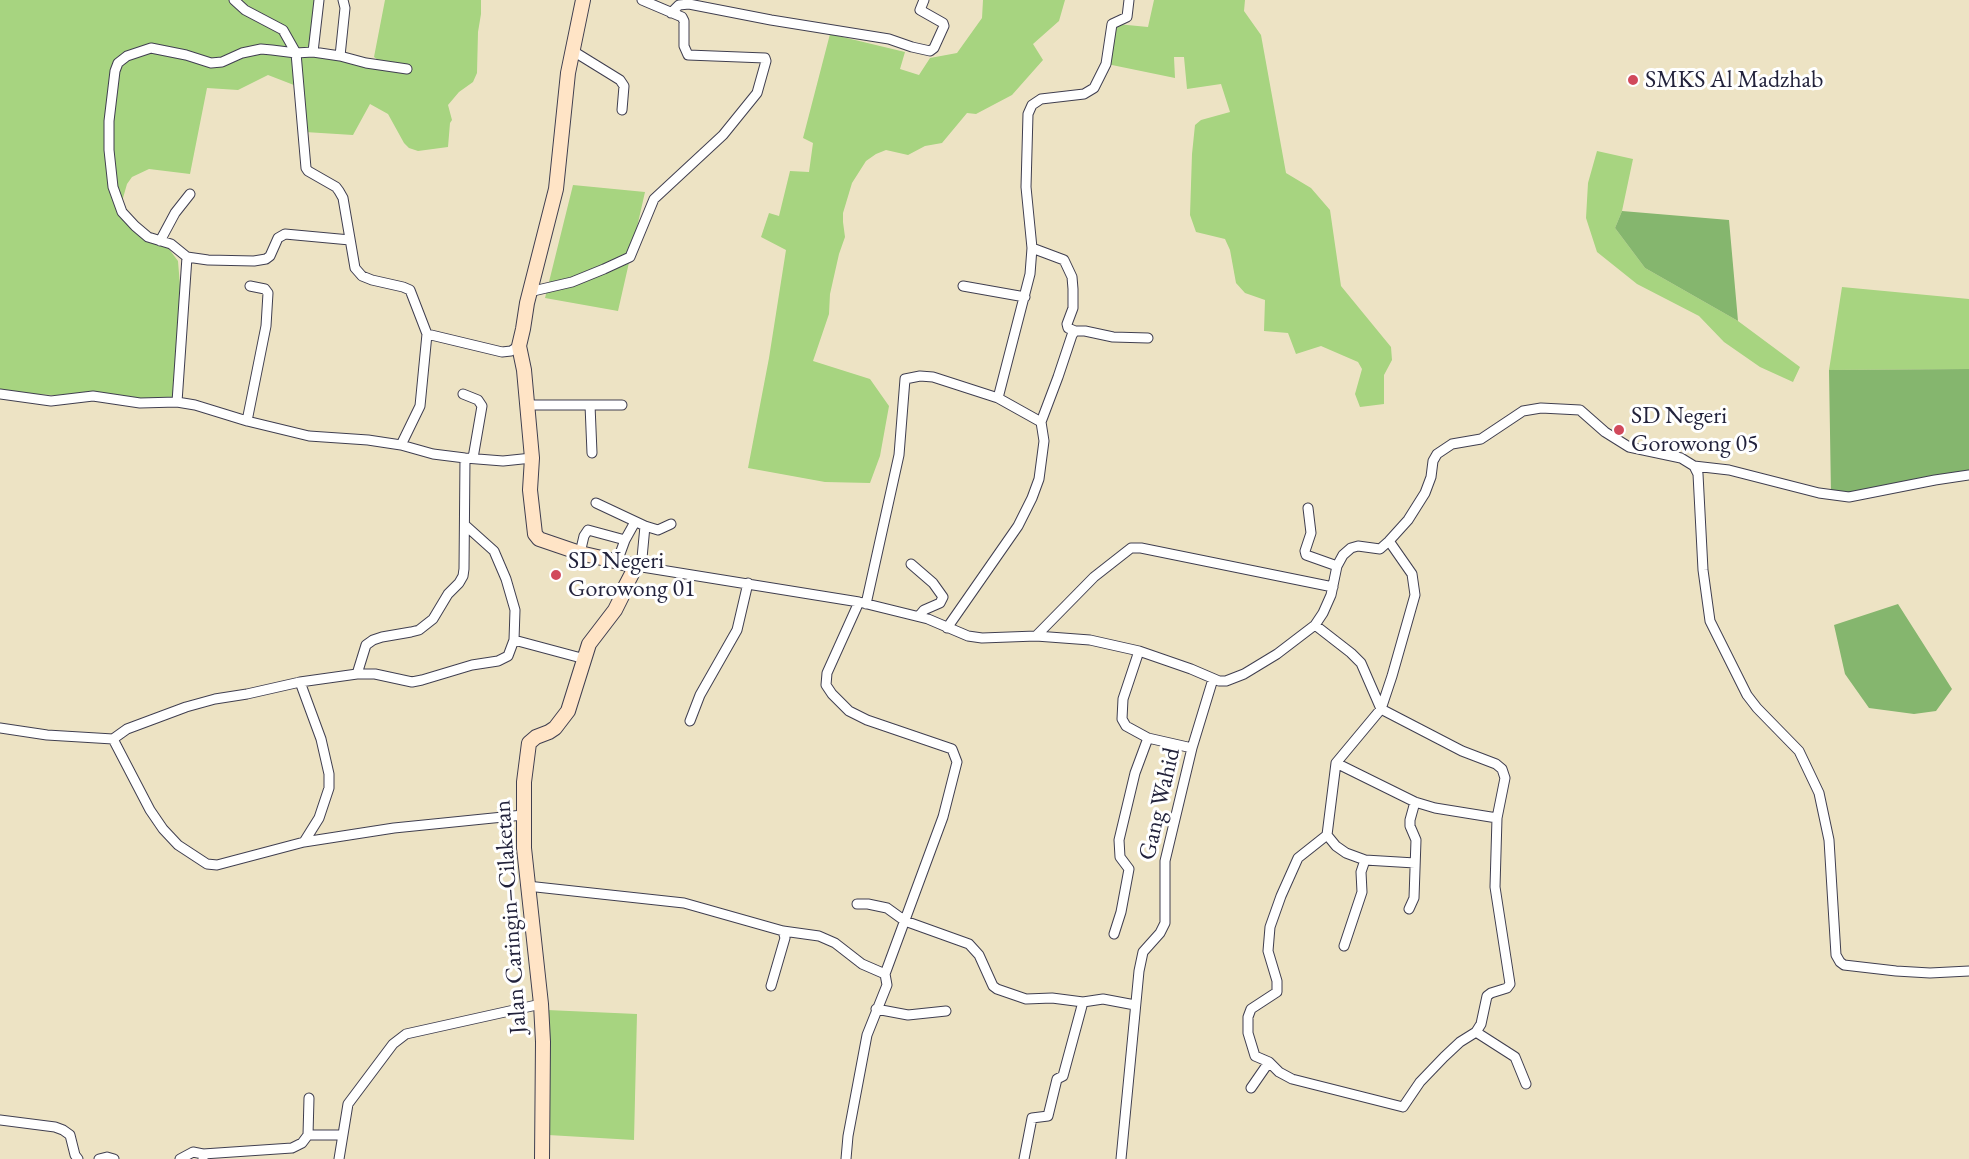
<!DOCTYPE html>
<html>
<head>
<meta charset="utf-8">
<style>
  body { margin:0 }
  canvas { display:block; background:#ede3c4 }
</style>
</head>
<body>
<canvas width="1969" height="1159"></canvas>
<script>
const g = document.querySelector('canvas').getContext('2d');
g.lineJoin = 'round';
function paint(path, color) { g.fillStyle = color; g.fill(path, 'evenodd'); }
const toPath = rows => new Path2D(rows.map(r => 'M' + r).join(''));
function trace(path, color, width, dash) { g.strokeStyle = color; g.lineWidth = width; g.lineCap = dash ? 'butt' : 'round'; g.setLineDash(dash || []); g.stroke(path); }
function label(font, color, halo, rows, align = 'center') {
  g.font = font + ' "EB Garamond",serif'; g.lineWidth = 6; g.setLineDash([]); g.textBaseline = 'middle'; g.strokeStyle = halo; g.fillStyle = color; for (const [text, x, y, turn = 0] of rows) {
    g.save(); g.translate(x, y); g.rotate((+turn || 0) * Math.PI / 180); g.textAlign = isNaN(turn) ? turn : align; if (halo) g.strokeText(text, 0, 0); g.fillText(text, 0, 0); g.restore();
  }
}
const green = toPath([
  [0,0,319,0,311,50,382,63,374,57,385,0,481,0,481,14,478,32,477,73,473,82,459,92,448,105,452,120,450,123,448,147,418,151,409,148,404,143,388,114,370,104,353,135,305,132,299,87,268,75,238,90,207,88,190,174,149,169,132,177,127,184,121,205,123,220,166,245,178,261,181,298,173,402,0,392],
  [983,0,1065,0,1059,21,1033,44,1043,60,1012,95,976,114,967,113,942,143,925,146,908,155,886,150,876,154,866,161,852,183,843,213,843,222,845,237,839,254,830,294,829,314,813,361,870,379,889,406,880,456,870,483,825,482,748,468,769,358,786,250,761,237,769,213,779,216,790,171,809,172,813,143,803,138,830,34,905,52,900,69,919,75,930,58,957,53,982,18],
  [1154,0,1245,0,1244,11,1261,35,1286,173,1311,188,1330,210,1341,286,1391,347,1392,360,1384,375,1384,404,1360,407,1355,394,1362,369,1358,362,1321,346,1296,354,1288,333,1264,331,1265,300,1245,293,1236,283,1230,250,1225,239,1196,232,1190,215,1192,154,1195,125,1201,120,1230,112,1221,84,1187,89,1184,57,1174,57,1175,78,1107,64,1117,24,1148,27],
  [1597,151,1633,159,1622,211,1615,228,1645,268,1738,321,1800,367,1793,382,1760,367,1724,342,1699,316,1637,284,1597,252,1586,218,1588,183],
  [573,185,645,192,618,311,545,298],
  [1842,287,1969,299,1969,369,1829,370],
  [547,1010,637,1014,634,1140,548,1135]
]);
const forest = toPath([
  [1622,211,1729,220,1738,321,1645,268,1615,228],
  [1969,369,1969,474,1831,495,1829,370],
  [1898,604,1952,689,1936,711,1914,714,1869,708,1845,674,1834,625]
]);
const street = toPath([
  [234,0,245,10,283,30,296,53,306,168,308,171,336,187,339,191,343,198,355,268,362,276,372,280,403,287,410,290,427,334],
  [671,13,679,5,689,4,771,20,889,39,912,47,930,51,934,48,944,26,943,23,920,10,924,0],
  [573,51,620,80,624,86,622,110],
  [313,52,319,0],
  [340,56,345,8,343,0],
  [350,240,285,234,278,238,270,256,266,259,254,261,208,260,187,257,171,244,148,237,135,226,122,212,113,187,109,150,109,121,115,71,118,63,127,56,151,48,186,55,211,63,222,62,242,53,261,49,272,50,296,53,313,52,340,56,366,63,407,69],
  [160,241,175,213,190,194],
  [1032,248,1064,260,1072,277,1073,289,1073,308,1067,324,1068,328,1075,331],
  [963,286,1025,297],
  [529,292,572,282,604,269,630,257,654,199,723,135,757,93,766,61,765,58,688,55,684,46,684,21,682,17,642,0],
  [0,394,51,401,93,396,140,403,177,402,195,405,247,421,309,436,368,440,401,445,433,454,465,458,503,461,532,458],
  [463,394,478,400,482,406,473,458],
  [998,398,1030,274,1032,248,1026,187,1028,114,1032,105,1041,99,1084,94,1094,88,1106,64,1112,24,1127,17,1129,0],
  [177,402,187,257],
  [527,405,622,405],
  [590,405,592,453],
  [247,421,266,326,268,293,265,289,250,286],
  [1041,422,1058,377,1072,335,1075,331,1085,331,1113,337,1148,338],
  [401,445,420,406,427,334,502,352,511,351,519,346],
  [1694,466,1698,474,1703,570,1710,621,1747,695,1757,708,1799,751,1819,793,1829,840,1836,955,1840,962,1844,965,1896,971,1930,973,1969,971],
  [596,503,645,526,642,558,636,566,859,602,928,619,968,636,982,638,1036,636,1090,640,1139,651,1191,669,1219,681,1226,681,1244,674,1277,654,1315,625,1323,613,1331,595,1337,566,1343,555,1351,548,1358,546,1380,549,1389,541,1408,520,1425,493,1431,477,1433,461,1437,454,1452,444,1481,439,1523,411,1541,408,1580,410,1605,432,1629,447,1681,458,1694,466,1729,470,1819,493,1849,497,1935,480,1969,475],
  [1308,508,1311,533,1305,551,1306,555,1337,566],
  [465,525,494,551,506,579,515,610,514,640,508,656,498,661,472,665,422,680,412,682,375,674,357,674,300,682,247,694,215,699,186,707,127,729,113,739,150,810,163,829,178,845,207,864,217,865,304,842,394,828,523,815],
  [645,526,658,530,671,524],
  [580,553,584,536,588,530,625,540],
  [617,562,625,540,635,522],
  [911,564,933,583,943,597,940,603,924,610,919,616],
  [866,604,899,455,905,379,920,376,933,377,998,398,1041,422,1044,441,1039,479,1032,498,1018,526,947,628],
  [1036,636,1094,577,1131,548,1141,548,1333,587],
  [514,640,585,659],
  [1139,651,1123,699,1122,719,1126,726,1148,738,1192,748],
  [357,674,366,645,373,640,382,637,411,632,419,630,433,619,448,594,459,583,463,576,464,569,465,458],
  [300,682,321,739,329,774,329,788,319,818,304,842],
  [690,721,700,695,737,630,748,583],
  [0,728,47,735,113,739],
  [1336,763,1415,802,1435,808,1497,818],
  [1327,835,1336,846,1346,853,1365,860,1415,863],
  [527,886,684,903,783,931,819,936,835,943,862,964,885,974],
  [857,904,868,904,887,908,905,921,969,944,979,955,993,986,997,989,1026,999,1052,998,1083,1002,1103,999,1135,1005],
  [1409,909,1414,898,1416,840,1410,826,1410,820,1415,802],
  [1114,934,1121,912,1129,869,1120,857,1119,840,1135,773,1148,738],
  [1344,946,1362,892,1361,872,1365,860],
  [771,986,785,938,783,931],
  [876,1009,908,1015,946,1011],
  [1476,1032,1515,1057,1526,1084],
  [1269,1062,1279,1072,1292,1079,1403,1107,1420,1082,1444,1057,1460,1042,1476,1032,1481,1024,1487,996,1491,993,1507,988,1510,984,1495,887,1497,818,1505,778,1502,769,1496,764,1462,751,1381,709,1361,663,1351,653,1315,625],
  [1251,1088,1269,1062,1255,1056,1248,1033,1248,1017,1251,1009,1277,992,1277,981,1268,951,1270,927,1281,896,1298,858,1327,835,1336,763,1381,709,1392,676,1415,595,1412,574,1389,541],
  [0,1120,55,1127,63,1130,70,1135,75,1155,78,1159],
  [308,1135,342,1135],
  [203,1154,292,1148,302,1143,308,1135,309,1098],
  [99,1159,107,1157,114,1159],
  [180,1159,193,1152,203,1154,203,1159],
  [339,1159,348,1104,393,1044,406,1034,541,1004],
  [846,1159,848,1136,867,1035,887,985,885,974,943,817,957,762,952,749,867,720,849,711,832,694,826,685,827,673,859,602],
  [1024,1159,1032,1118,1048,1116,1057,1079,1063,1076,1083,1002],
  [1121,1159,1139,971,1143,952,1160,933,1165,923,1165,861,1192,748,1213,679]
]);
const secondary = toPath([
  [542,1159,543,1042,541,1004,524,848,524,782,529,743,536,737,549,732,555,728,568,711,589,644,615,610,622,596,625,587,636,566,580,553,539,539,535,534,530,490,532,458,524,370,519,346,523,329,527,303,556,189,568,73,583,0]
]);
const markers = [
  [1633,80,6,"#d1495b"],
  [1619,430,6,"#d1495b"],
  [556,575,6,"#d1495b"]
];
const poiNames = [
  ["SMKS Al Madzhab",1645,80],
  ["SD Negeri",1631,416],
  ["Gorowong 05",1631,444],
  ["SD Negeri",568,561],
  ["Gorowong 01",568,589]
];
const streetNames = [
  ["Gang Wahid",1160,804,-77],
  ["Jalan Caringin–Cilaketan",511,917,-94]
];
paint(green, '#a7d480');
paint(forest, '#85b66e');
trace(street, '#403f50', 11);
trace(secondary, '#403f50', 16);
trace(street, '#fff', 9);
trace(secondary, '#ffe4c6', 14);
for (const [x, y, r, color] of markers) { const dot = new Path2D(); dot.arc(x, y, r, 0, 2 * Math.PI); g.fillStyle = color; g.fill(dot); trace(dot, '#fff', 2); }
label('24px', '#22223b', '#fff', poiNames, 'left');
label('24px', '#22223b', '#fff', streetNames);
</script>
</body>
</html>
